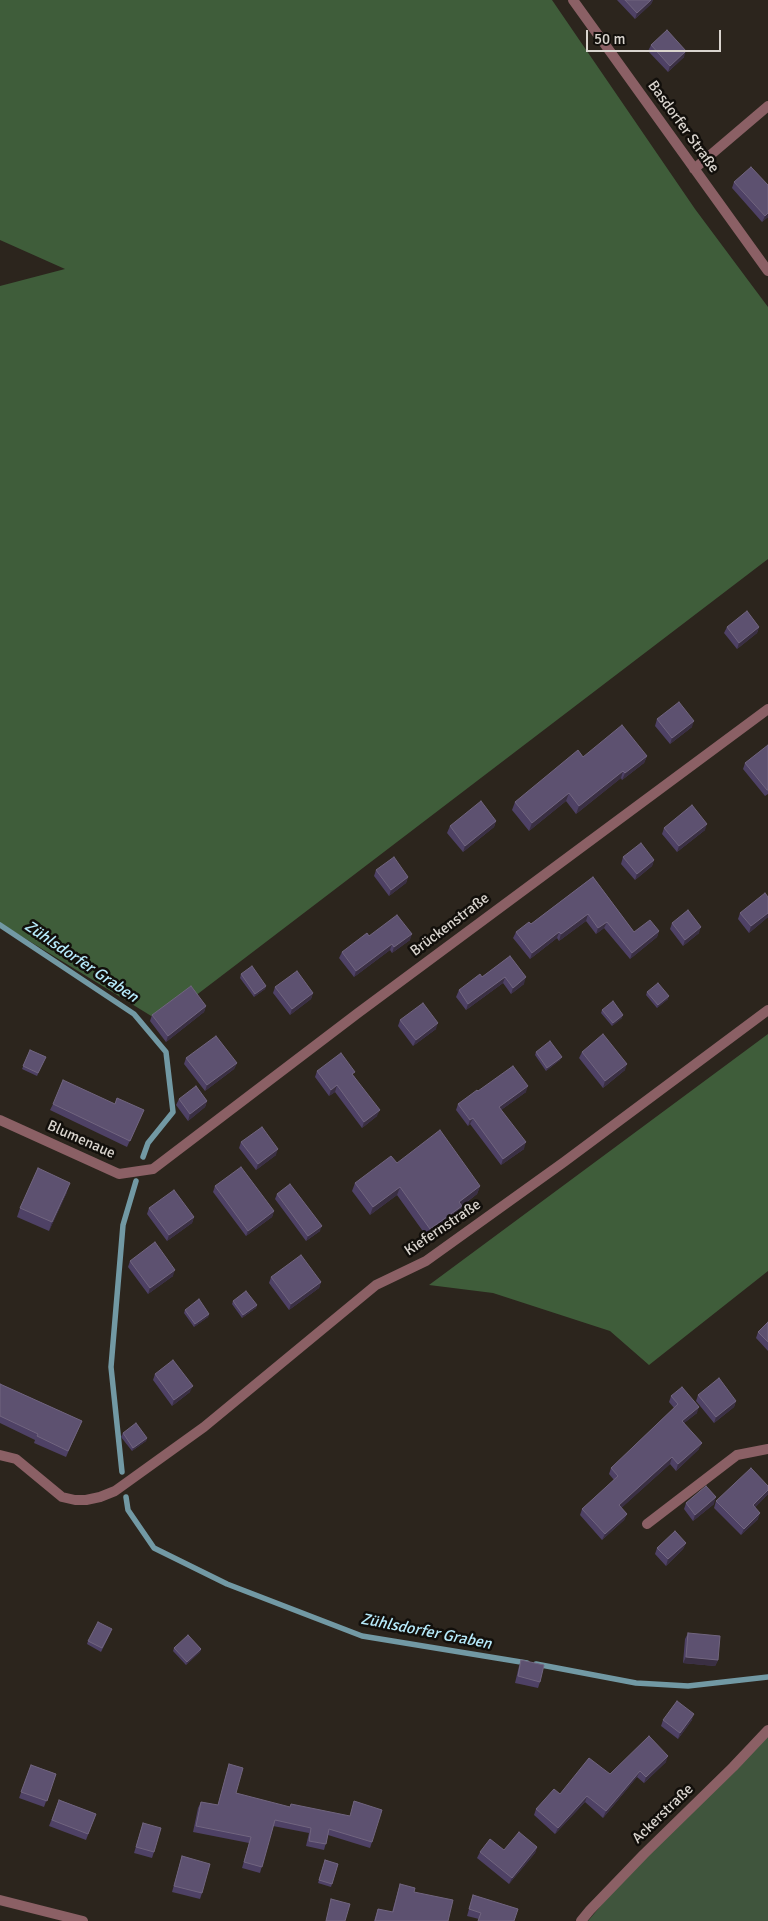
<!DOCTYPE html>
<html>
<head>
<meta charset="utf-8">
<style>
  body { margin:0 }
  #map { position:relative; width:768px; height:1921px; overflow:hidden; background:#2c251d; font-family:Signika,sans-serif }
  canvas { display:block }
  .scale { position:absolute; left:586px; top:30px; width:135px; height:22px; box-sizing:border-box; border:2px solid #d9d4ce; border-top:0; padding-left:6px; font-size:15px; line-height:18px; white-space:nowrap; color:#d9d4ce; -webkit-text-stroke:4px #120f0b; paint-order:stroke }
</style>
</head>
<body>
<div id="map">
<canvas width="768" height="1921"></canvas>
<div class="scale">50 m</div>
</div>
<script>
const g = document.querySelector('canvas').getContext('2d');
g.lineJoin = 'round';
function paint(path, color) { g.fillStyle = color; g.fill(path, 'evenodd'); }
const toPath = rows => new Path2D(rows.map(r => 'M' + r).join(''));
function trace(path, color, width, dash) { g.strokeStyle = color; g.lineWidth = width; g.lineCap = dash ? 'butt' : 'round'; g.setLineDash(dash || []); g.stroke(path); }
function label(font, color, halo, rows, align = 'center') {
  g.font = font + ' Signika,sans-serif'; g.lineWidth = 5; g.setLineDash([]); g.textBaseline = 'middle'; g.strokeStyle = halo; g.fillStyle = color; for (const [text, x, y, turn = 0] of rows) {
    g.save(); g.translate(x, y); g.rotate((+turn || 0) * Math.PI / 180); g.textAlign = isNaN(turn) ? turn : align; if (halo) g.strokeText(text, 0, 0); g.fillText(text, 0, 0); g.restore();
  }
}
const green = toPath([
  [768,1730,768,1921,588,1921,644,1854]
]);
const forest = toPath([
  [0,0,552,0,695,209,768,307,768,559,161,1022,0,923,0,286,65,269,0,240],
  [768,1034,768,1271,649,1365,610,1331,493,1293,429,1285]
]);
const stream = toPath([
  [0,925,134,1014,166,1052,173,1112,148,1143,143,1157],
  [122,1472,111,1367,123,1225,136,1181],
  [126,1497,128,1510,154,1548,227,1584,362,1636,527,1663],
  [536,1664,636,1683,688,1686,768,1677]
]);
const street = toPath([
  [573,0,768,271],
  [694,169,768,106],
  [0,1120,119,1174,153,1169,358,1013,768,709],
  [0,1455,16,1459,62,1497,75,1500,86,1500,100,1497,115,1491,204,1427,376,1285,426,1261,564,1162,768,1010],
  [647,1524,737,1455,768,1449],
  [0,1900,83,1921],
  [581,1921,590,1910,644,1854,733,1767,768,1730]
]);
const wall = toPath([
  [617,0,653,0,651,4,635,19],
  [651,45,684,57,668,72,648,51],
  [734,182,768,217,762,222,732,188],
  [727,627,759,627,757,633,737,649,724,633],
  [657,719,692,727,670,744,655,726],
  [768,745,768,794,765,796,743,769,745,763],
  [647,756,644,763,622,780,621,778,576,814,566,801,529,831,512,810,515,802,583,757],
  [496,821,494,827,463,852,447,833,450,826],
  [664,828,705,830,677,852,662,834],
  [623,857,654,860,652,866,635,880,621,864],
  [376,870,408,877,406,883,389,896,374,876],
  [593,877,634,932,659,931,657,937,630,959,604,928,596,934,586,921,559,941,557,938,530,959,513,938,516,932,531,924],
  [768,897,768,917,749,933,738,919,740,913],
  [672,923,699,933,683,946,670,929],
  [369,936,410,940,392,953,390,950,354,977,339,958,342,952],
  [510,956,524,984,511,994,503,983,466,1010,456,997,459,990,482,977],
  [241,974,266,986,265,989,254,997,240,978],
  [275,987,313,993,311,999,290,1015,273,993],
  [647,992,668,999,657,1008,646,995],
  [206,1006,204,1012,166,1042,150,1021,152,1015],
  [602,1010,622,1018,612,1026,601,1013],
  [400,1020,436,1029,413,1046,398,1026],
  [30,1050,46,1057,37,1076,22,1069],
  [536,1052,560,1060,546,1071,535,1055],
  [582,1052,625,1070,603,1088,579,1058],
  [186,1058,237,1063,234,1069,205,1091,184,1064],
  [317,1071,354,1076,377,1116,362,1128,335,1092,329,1096,315,1077],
  [478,1091,526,1092,501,1110,524,1149,501,1165,470,1124,468,1126,456,1110,458,1104],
  [179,1099,207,1101,205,1107,188,1121,176,1105],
  [53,1104,141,1116,127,1147,50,1110],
  [241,1142,276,1155,256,1170,239,1148],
  [397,1163,480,1186,477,1194,462,1206,459,1214,427,1237,397,1195,370,1215,352,1191,355,1183],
  [215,1186,274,1211,272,1217,246,1236,213,1192],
  [67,1192,49,1231,17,1217,20,1208],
  [277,1194,320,1231,306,1241,275,1199],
  [149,1208,194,1217,192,1223,167,1241,147,1214],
  [130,1261,173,1276,148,1294,128,1267],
  [271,1277,321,1282,319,1288,289,1310,269,1283],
  [233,1301,257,1305,256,1308,242,1318,232,1304],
  [185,1310,209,1314,208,1317,194,1327,184,1313],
  [768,1322,768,1351,756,1338,758,1332],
  [155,1374,190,1392,172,1406,153,1380],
  [0,1384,82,1421,66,1457,34,1443,35,1440,0,1423],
  [698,1395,736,1401,734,1407,714,1423,696,1401],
  [671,1396,697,1413,684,1423,699,1449,676,1471,670,1464,621,1508,627,1514,624,1520,602,1540,580,1515,582,1509,614,1480,609,1474,611,1468,674,1408,669,1402],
  [123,1433,147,1438,146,1441,132,1451,121,1437],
  [768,1486,768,1494,755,1507,758,1519,741,1535,714,1508,716,1501],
  [686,1503,714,1504,693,1521,684,1509],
  [686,1543,683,1549,666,1566,655,1554,657,1548],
  [111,1632,101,1652,87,1644,88,1641],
  [688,1633,718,1660,715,1666,683,1663,685,1639],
  [174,1648,201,1649,200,1652,186,1665,173,1651],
  [521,1660,540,1682,538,1688,515,1683,519,1666],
  [663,1720,692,1720,678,1739,661,1726],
  [666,1762,644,1783,637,1777,603,1818,585,1802,555,1834,534,1815,536,1809,560,1794,610,1774],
  [229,1764,236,1793,372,1842,370,1848,328,1835,324,1850,306,1846,309,1833,273,1826,260,1873,242,1868,249,1843,193,1832,198,1808,201,1802,218,1805],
  [31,1765,56,1774,44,1807,19,1798],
  [59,1800,96,1814,86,1840,49,1826],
  [143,1823,154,1852,152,1858,134,1853],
  [537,1847,535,1853,509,1884,477,1858,480,1852],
  [182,1856,202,1893,200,1899,172,1892],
  [325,1860,338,1864,331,1887,318,1883],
  [400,1884,414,1892,448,1921,374,1921,378,1909,392,1912],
  [473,1895,518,1909,479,1919,467,1916]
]);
const shadedWall = toPath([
  [651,0,653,0,651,4,635,19,637,13],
  [686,51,684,57,668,72,670,66],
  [768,213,768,217,762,222,765,216],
  [759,627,757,633,737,649,739,643],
  [694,721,692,727,670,744,672,738],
  [647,756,644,763,622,780,625,773],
  [623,771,621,778,576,814,579,806],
  [569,793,566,801,529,831,532,823],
  [496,821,494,827,463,852,465,846],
  [707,824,705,830,677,852,679,846],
  [654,860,652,866,635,880,637,874],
  [408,877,406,883,389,896,391,890],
  [768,913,768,917,749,933,751,926],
  [588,914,586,921,559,941,561,934],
  [607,922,604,928,596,934,598,928],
  [701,927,699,933,683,946,685,940],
  [659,931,657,937,630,959,632,953],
  [559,932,557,938,530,959,532,953],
  [412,934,410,940,392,953,394,947],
  [392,944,390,950,354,977,356,971],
  [505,977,503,983,466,1010,468,1004],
  [526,977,524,984,511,994,513,988],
  [266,986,265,989,254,997,255,994],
  [313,993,311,999,290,1015,292,1009],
  [669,996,668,999,657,1008,658,1005],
  [206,1006,204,1012,166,1042,168,1036],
  [623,1015,622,1018,612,1026,613,1023],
  [438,1023,436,1029,413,1046,416,1040],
  [562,1057,560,1060,546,1071,547,1068],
  [237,1063,234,1069,205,1091,207,1085],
  [627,1064,625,1070,603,1088,605,1081],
  [337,1085,335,1092,329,1096,331,1090],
  [528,1086,526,1092,497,1113,499,1107],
  [207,1101,205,1107,188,1121,190,1114],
  [380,1110,377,1116,362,1128,364,1122],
  [473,1118,470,1124,468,1126,470,1120],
  [526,1142,524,1149,501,1165,503,1159],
  [278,1149,276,1155,256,1170,258,1164],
  [70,1183,67,1192,49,1231,52,1222],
  [480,1186,477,1194,456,1210,459,1202],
  [400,1187,397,1195,370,1215,373,1207],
  [462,1206,459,1214,427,1237,430,1229],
  [274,1211,272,1217,246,1236,248,1231],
  [194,1217,192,1223,167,1241,169,1235],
  [322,1226,320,1231,306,1241,308,1236],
  [175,1270,173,1276,148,1294,150,1288],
  [321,1282,319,1288,289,1310,291,1304],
  [257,1305,256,1308,242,1318,243,1315],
  [209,1314,208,1317,194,1327,195,1324],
  [193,1386,190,1392,172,1406,174,1400],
  [736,1401,734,1407,714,1423,716,1417],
  [699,1407,697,1413,679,1427,682,1421],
  [147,1438,146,1441,132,1451,133,1448],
  [702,1443,699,1449,676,1471,678,1464],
  [672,1457,670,1464,617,1512,619,1505],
  [768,1490,768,1494,751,1512,753,1505],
  [716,1497,714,1504,693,1521,695,1515],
  [760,1513,758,1519,741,1535,744,1529],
  [627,1514,624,1520,602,1540,605,1534],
  [686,1543,683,1549,666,1566,668,1559],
  [201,1649,200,1652,186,1665,187,1662],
  [686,1657,718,1660,715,1666,683,1663],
  [694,1714,692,1720,678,1739,680,1733],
  [668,1756,666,1762,644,1783,646,1777],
  [640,1771,637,1777,603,1818,606,1811],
  [587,1796,585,1802,555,1834,558,1828],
  [537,1847,535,1853,509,1884,512,1878]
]);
const building = toPath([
  [625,0,651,0,637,13,625,0],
  [667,30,686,51,670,66,651,45,667,30],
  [751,167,768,185,768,213,765,216,734,182,751,167],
  [747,611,759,627,739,643,727,627,747,611],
  [679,702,694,721,672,738,657,719,679,702],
  [622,725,647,756,625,773,623,771,579,806,569,793,532,823,515,802,578,750,583,757,622,725],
  [768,745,768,790,767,790,745,763,768,745],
  [481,801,496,821,465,846,450,826,481,801],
  [692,805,707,824,679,846,664,828,692,805],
  [641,843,654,860,637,874,623,857,641,843],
  [394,857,408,877,391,890,376,870,394,857],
  [593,877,634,932,650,920,659,931,632,953,607,922,598,928,588,914,561,934,559,932,532,953,516,932,529,922,531,924,593,877],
  [765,893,768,897,768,913,751,926,740,913,765,893],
  [688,910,701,927,685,940,672,923,688,910],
  [397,915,412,934,394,947,392,944,356,971,342,952,367,933,369,936,397,915],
  [510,956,526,977,513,988,505,977,468,1004,459,990,480,974,482,977,510,956],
  [252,966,266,986,255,994,241,974,252,966],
  [297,971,313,993,292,1009,275,987,297,971],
  [658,983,669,996,658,1005,647,992,658,983],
  [191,986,206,1006,168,1036,152,1015,191,986],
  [613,1001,623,1015,613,1023,602,1010,613,1001],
  [423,1003,438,1023,416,1040,400,1020,423,1003],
  [603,1034,627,1064,605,1081,582,1052,603,1034],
  [216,1036,237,1063,207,1085,186,1058,216,1036],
  [550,1041,562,1057,547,1068,536,1052,550,1041],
  [30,1050,46,1057,38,1073,23,1066,30,1050],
  [341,1053,355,1072,352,1074,380,1110,364,1122,337,1085,331,1090,317,1071,341,1053],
  [513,1066,528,1086,499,1107,526,1142,503,1159,473,1118,470,1120,458,1104,477,1090,478,1091,513,1066],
  [63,1080,115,1104,117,1098,144,1110,130,1141,53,1104,63,1080],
  [196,1086,207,1101,190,1114,179,1099,196,1086],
  [262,1127,278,1149,258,1164,241,1142,262,1127],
  [440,1130,480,1186,459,1202,462,1206,430,1229,400,1187,373,1207,355,1183,391,1156,397,1163,440,1130],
  [241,1167,274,1211,248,1231,215,1186,241,1167],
  [38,1168,70,1183,52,1222,20,1208,38,1168],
  [290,1184,322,1226,308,1236,277,1194,290,1184],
  [174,1190,194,1217,169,1235,149,1208,174,1190],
  [155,1242,175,1270,150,1288,130,1261,155,1242],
  [301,1255,321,1282,291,1304,271,1277,301,1255],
  [246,1291,257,1305,243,1315,233,1301,246,1291],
  [199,1299,209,1314,195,1324,185,1310,199,1299],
  [768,1322,768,1342,758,1332,768,1322],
  [173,1360,193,1386,174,1400,155,1374,173,1360],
  [719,1378,736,1401,716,1417,698,1395,719,1378],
  [0,1384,82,1421,68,1451,37,1436,38,1434,0,1416,0,1384],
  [682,1387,699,1407,682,1421,702,1443,678,1464,672,1457,619,1505,627,1514,605,1534,582,1509,618,1476,611,1468,678,1404,671,1396,682,1387],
  [136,1423,147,1438,133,1448,123,1433,136,1423],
  [751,1468,768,1486,768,1490,753,1505,760,1513,744,1529,716,1501,751,1468],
  [706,1486,716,1497,695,1515,686,1503,706,1486],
  [675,1531,686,1543,668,1559,657,1548,675,1531],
  [98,1622,112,1629,102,1648,88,1641,98,1622],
  [688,1633,720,1636,718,1660,686,1657,688,1633],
  [188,1635,201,1649,187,1662,174,1648,188,1635],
  [521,1660,544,1665,540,1682,518,1676,521,1660],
  [677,1701,694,1714,680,1733,663,1720,677,1701],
  [649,1736,668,1756,646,1777,640,1771,606,1811,587,1796,558,1828,536,1809,554,1789,560,1794,589,1758,610,1774,649,1736],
  [229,1764,243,1768,236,1793,290,1807,291,1804,350,1816,354,1801,382,1810,372,1842,329,1829,326,1844,309,1841,311,1828,275,1820,262,1867,244,1862,251,1837,196,1826,201,1802,218,1805,229,1764],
  [31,1765,56,1774,47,1801,21,1792,31,1765],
  [59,1800,96,1814,88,1834,52,1820,59,1800],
  [143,1823,161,1828,154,1852,136,1847,143,1823],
  [519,1832,537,1847,512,1878,480,1852,490,1839,504,1850,519,1832],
  [182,1856,210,1864,202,1893,174,1886,182,1856],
  [325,1860,338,1864,332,1884,319,1880,325,1860],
  [400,1884,415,1888,414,1892,453,1900,448,1921,375,1921,378,1909,393,1912,400,1884],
  [473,1895,518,1909,514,1921,478,1921,481,1913,469,1909,473,1895],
  [331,1899,350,1904,345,1921,326,1921,331,1899]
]);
const streetNames = [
  ["Basdorfer Straße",683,127,54],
  ["Brückenstraße",450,925,-37],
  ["Blumenaue",81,1140,24],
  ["Kiefernstraße",443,1228,-34],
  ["Ackerstraße",663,1814,-44]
];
const waterNames = [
  ["Zühlsdorfer Graben",81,962,34],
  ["Zühlsdorfer Graben",426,1632,11]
];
paint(green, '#40553d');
paint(forest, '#3f5d3a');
trace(stream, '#7299a4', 5.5);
trace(street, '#8b6065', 10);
paint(wall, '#4e4165');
paint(shadedWall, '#3a2f43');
paint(building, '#5d5170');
trace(building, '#71657f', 1);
label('15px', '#d9d4ce', '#120f0b', streetNames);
label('italic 16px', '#b7ebfc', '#120f0b', waterNames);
</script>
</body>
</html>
